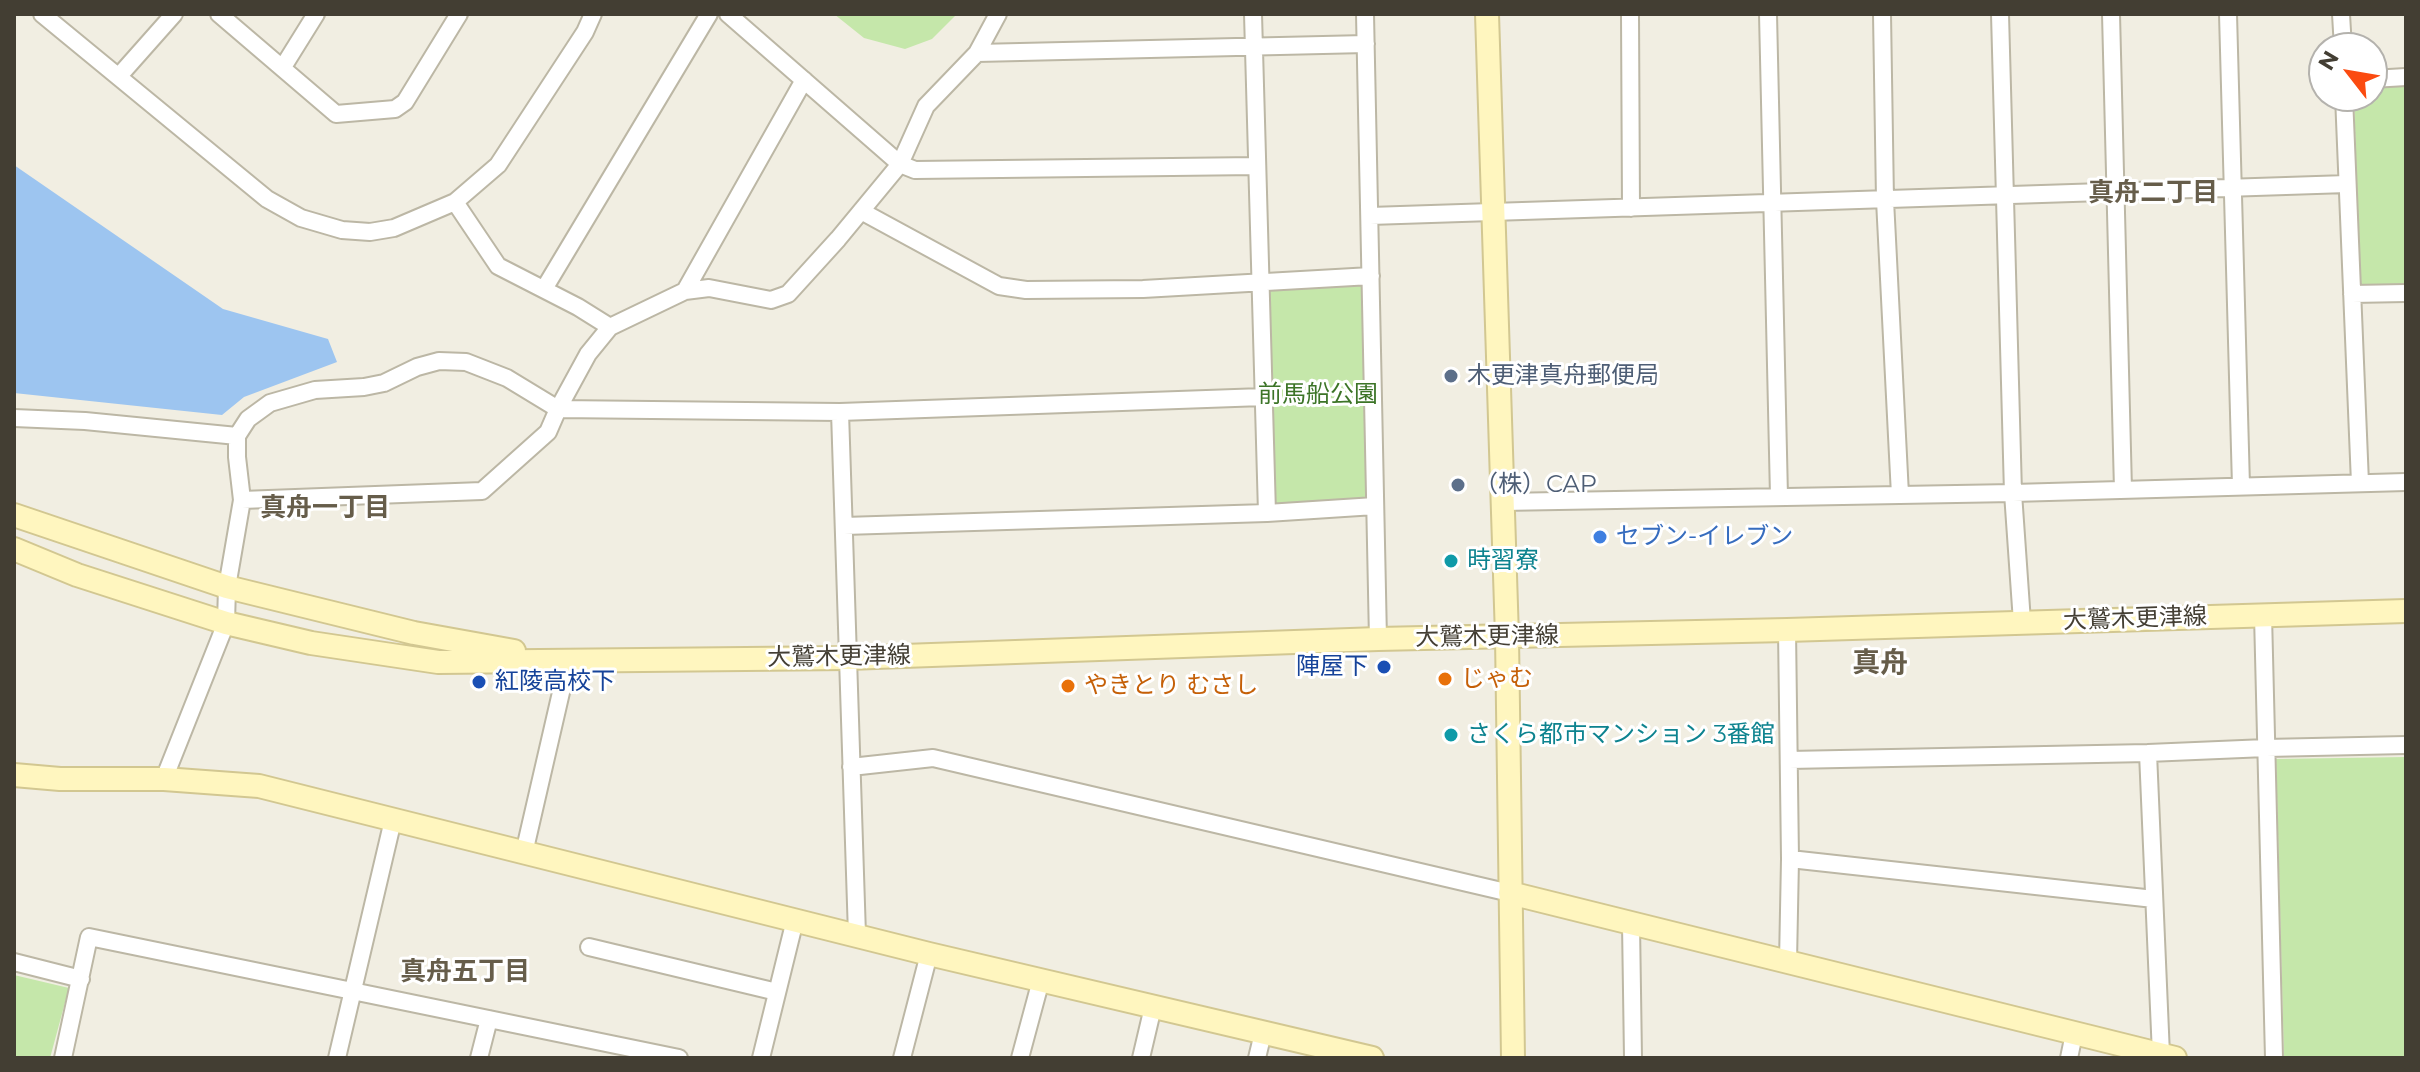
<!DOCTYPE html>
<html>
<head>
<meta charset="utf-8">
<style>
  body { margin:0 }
  #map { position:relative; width:2420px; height:1072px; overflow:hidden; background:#f1eee2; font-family:Montserrat,sans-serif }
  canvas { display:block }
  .frame { position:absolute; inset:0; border:16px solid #433e33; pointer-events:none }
  .north { position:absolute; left:2308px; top:32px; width:80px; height:80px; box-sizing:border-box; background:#fff; border:2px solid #b4b2ad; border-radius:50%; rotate:301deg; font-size:22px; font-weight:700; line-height:32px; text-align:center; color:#433e33 }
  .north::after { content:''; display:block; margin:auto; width:28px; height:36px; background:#fb4b10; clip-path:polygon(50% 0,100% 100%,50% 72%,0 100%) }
</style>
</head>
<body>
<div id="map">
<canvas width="2420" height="1072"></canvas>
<div class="frame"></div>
<div class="north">N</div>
</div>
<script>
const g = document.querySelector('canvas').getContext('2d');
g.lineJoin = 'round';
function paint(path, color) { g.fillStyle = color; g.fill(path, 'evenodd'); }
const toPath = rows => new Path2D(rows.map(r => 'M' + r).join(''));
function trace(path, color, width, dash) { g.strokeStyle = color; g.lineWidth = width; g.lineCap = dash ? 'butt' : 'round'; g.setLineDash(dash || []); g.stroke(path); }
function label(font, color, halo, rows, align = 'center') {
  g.font = font + ' Montserrat,"Noto Sans JP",sans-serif'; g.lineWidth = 6; g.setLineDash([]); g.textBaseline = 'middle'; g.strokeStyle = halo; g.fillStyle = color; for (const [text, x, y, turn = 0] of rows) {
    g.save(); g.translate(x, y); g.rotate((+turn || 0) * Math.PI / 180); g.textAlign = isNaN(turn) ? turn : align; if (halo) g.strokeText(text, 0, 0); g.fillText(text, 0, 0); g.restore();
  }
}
const green = toPath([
  [834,14,957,14,932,39,905,49,864,38],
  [2406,81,2406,285,2360,286,2354,96,2372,96,2372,84],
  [1366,283,1370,502,1270,508,1266,289],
  [2406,757,2406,1058,2284,1058,2276,759],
  [14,975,69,988,50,1058,14,1058]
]);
const water = toPath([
  [14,165,223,309,328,339,337,362,244,397,222,415,14,393]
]);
const street = toPath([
  [42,14,267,199,301,218,342,230,370,232,394,228,455,202,498,165,585,32,593,14],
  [219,14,336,114,395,109,405,102,459,14],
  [728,14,900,164,915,170,1257,166],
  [1253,14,1267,513],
  [1365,14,1378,639],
  [1630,14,1631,208],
  [1768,14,1779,496],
  [1882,14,1885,200,1900,495],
  [2000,14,2013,493,2022,622],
  [2111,14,2123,490],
  [2228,14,2241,486],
  [2341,14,2343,48],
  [977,53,1366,44],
  [283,67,316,14],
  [119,76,174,14],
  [2372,79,2406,77],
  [2344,96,2360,483],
  [455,202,498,266,578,307,610,327],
  [861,211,999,286,1026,290,1143,289,1371,276],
  [1370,216,2347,184],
  [544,289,709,14],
  [685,291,804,80],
  [2352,294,2406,293],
  [840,412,857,935],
  [14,418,85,421,237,436],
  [242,500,482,491,548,432,558,409,588,354,610,327,685,291,709,288,771,300,788,294,838,239,900,164,926,106,977,53,998,14],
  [1502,502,2013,493,2406,482],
  [844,526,1267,513,1375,506],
  [2263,615,2274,1058],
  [1787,630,1790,859,1788,962],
  [2148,753,2161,1055],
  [1789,760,2148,753,2266,748,2406,745],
  [851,767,933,758,1510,893],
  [164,779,226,623,227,587,242,500,237,457,237,436,248,419,270,403,315,390,364,387,384,383,417,367,439,361,466,362,507,378,558,409,840,412,1263,397],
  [524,853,568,662],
  [1790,859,2154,899],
  [1631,924,1633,1058],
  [589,947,777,992],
  [14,962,81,979],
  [63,1058,89,937,679,1058],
  [337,1058,393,820],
  [479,1058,489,1019],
  [761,1058,795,920],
  [902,1058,929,954],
  [1020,1058,1041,980],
  [1141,1058,1153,1007],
  [1257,1058,1263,1033],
  [2069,1058,2074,1034]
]);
const secondary = toPath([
  [1487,14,1507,637,1513,1058],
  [14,515,227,587,414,633,514,651],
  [14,549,77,575,226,623,311,643,438,662,848,658,1378,639,1787,630,2406,611],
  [14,775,60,779,164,779,259,786,929,954,1372,1058],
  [1510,893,2175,1058]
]);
const markers = [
  [1451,376,8,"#5c6f8a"],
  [1458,485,8,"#5c6f8a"],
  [1600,537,8,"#3f7fe0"],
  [1451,561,8,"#0f9aa8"],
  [1384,667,8,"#1a4fb4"],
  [1445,679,8,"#e8710a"],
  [479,682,8,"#1a4fb4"],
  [1068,686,8,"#e8710a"],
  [1451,735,8,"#0f9aa8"]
];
const serviceNames = [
  ["木更津真舟郵便局",1467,376],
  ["（株）CAP",1474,485]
];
const parkNames = [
  ["前馬船公園",1318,395]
];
const shopNames = [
  ["セブン-イレブン",1616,537]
];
const cultureNames = [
  ["時習寮",1467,561],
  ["さくら都市マンション 3番館",1467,735]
];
const streetNames = [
  ["大鷲木更津線",2135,619,-2],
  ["大鷲木更津線",1487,637,-1],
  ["大鷲木更津線",839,657,-1]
];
const transitNames = [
  ["陣屋下",1368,667],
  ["紅陵高校下",495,682,"left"]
];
const foodNames = [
  ["じゃむ",1461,679],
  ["やきとり むさし",1084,686]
];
const neighbourhoodNames = [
  ["真舟二丁目",2153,193],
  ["真舟一丁目",325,508],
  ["真舟五丁目",465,972]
];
const quarterNames = [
  ["真舟",1880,664]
];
paint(green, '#c5e7aa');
paint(water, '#9dc5f0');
trace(street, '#bcb7a5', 20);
trace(secondary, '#d2c791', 26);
trace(street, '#fff', 16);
trace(secondary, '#fff6bf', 22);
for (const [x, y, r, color] of markers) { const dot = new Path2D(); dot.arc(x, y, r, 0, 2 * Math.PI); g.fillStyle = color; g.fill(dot); trace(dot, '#fff', 3); }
label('24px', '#4e5e75', '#fff', serviceNames, 'left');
label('24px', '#3c7427', '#fff', parkNames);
label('24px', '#366cbe', '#fff', shopNames, 'left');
label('24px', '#0d838f', '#fff', cultureNames, 'left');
label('24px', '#433e33', '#fff', streetNames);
label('24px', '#164399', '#fff', transitNames, 'right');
label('24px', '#c56008', '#fff', foodNames, 'left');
label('bold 26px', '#665d4a', '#fff', neighbourhoodNames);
label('bold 28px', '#665d4a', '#fff', quarterNames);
</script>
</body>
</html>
